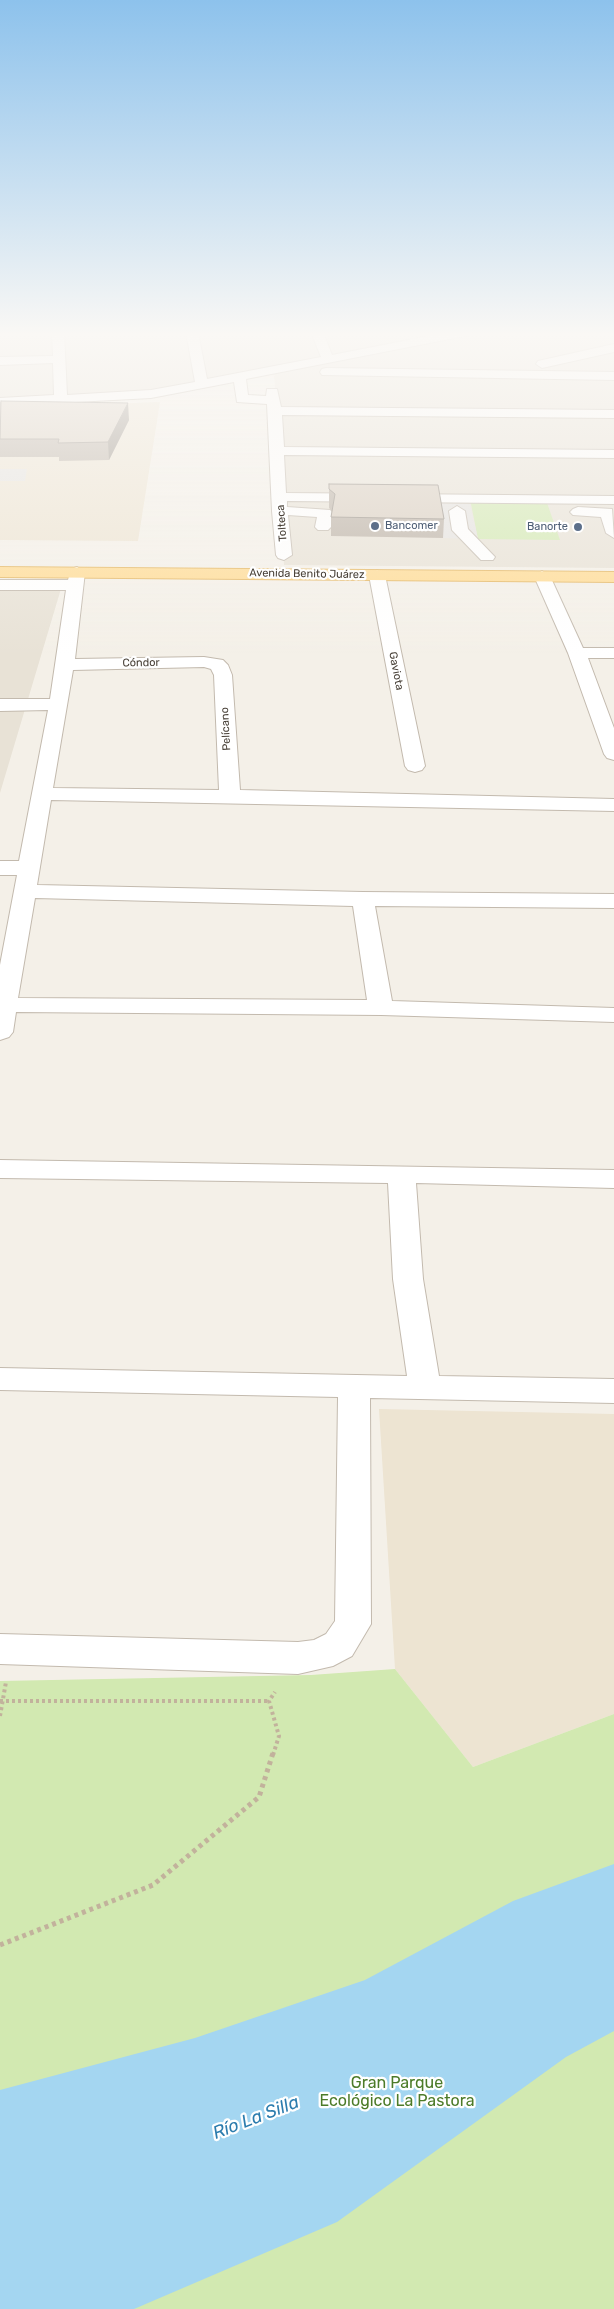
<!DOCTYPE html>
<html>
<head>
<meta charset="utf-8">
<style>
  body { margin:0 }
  canvas { display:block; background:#f4f0e8 }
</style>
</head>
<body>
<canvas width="614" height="2309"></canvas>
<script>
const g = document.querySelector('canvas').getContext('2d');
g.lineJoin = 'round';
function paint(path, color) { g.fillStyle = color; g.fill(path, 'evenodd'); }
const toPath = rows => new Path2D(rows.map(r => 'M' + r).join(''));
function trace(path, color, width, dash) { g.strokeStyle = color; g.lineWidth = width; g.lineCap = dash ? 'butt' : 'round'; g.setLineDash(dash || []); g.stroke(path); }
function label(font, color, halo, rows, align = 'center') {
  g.font = font + ' Rubik,sans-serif'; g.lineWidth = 4.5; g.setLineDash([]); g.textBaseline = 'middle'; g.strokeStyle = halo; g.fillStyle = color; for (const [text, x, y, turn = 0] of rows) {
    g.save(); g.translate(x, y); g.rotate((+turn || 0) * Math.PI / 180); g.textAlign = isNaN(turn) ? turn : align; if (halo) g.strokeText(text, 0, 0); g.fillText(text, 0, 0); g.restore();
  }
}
const residential = toPath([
  [614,332,614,568,284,565,274,371,140,396,0,401,0,333],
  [0,581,63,582,0,793]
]);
const education = toPath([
  [160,402,138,541,0,540,0,408],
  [379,1409,614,1414,614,1714,473,1767,395,1669]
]);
const green = toPath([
  [470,499,546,500,560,540,478,539],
  [395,1669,473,1767,614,1714,614,2309,0,2309,0,1681,311,1675]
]);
const parking = toPath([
  [0,469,27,469,25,481,0,481],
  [437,503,470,504,478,539,443,538]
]);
const water = toPath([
  [614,1864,614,2031,566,2057,337,2222,134,2309,0,2309,0,2090,195,2038,365,1980,513,1901]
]);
const pathFar1 = toPath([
  [0,1701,269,1701],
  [0,1716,6,1682],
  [273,1755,279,1736,269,1701,275,1692]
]);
const path = toPath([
  [0,1945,153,1885,259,1797,273,1753]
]);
const minor = toPath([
  [52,332,64,332,67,395,151,390,195,382,186,332,198,332,207,379,321,357,311,332,323,332,332,355,449,332,475,332,470,335,246,379,248,395,266,396,267,389,277,389,281,407,614,410,614,418,282,415,284,447,614,450,614,458,284,455,286,493,614,496,614,504,287,501,287,507,330,510,333,513,331,527,328,530,318,530,315,527,317,517,288,515,292,555,284,560,278,558,276,555,272,511,267,404,237,402,234,382,151,398,0,406,0,398,54,395,53,363,0,365,0,357,53,356,52,332],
  [614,344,614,352,542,368,536,364,538,361,614,344],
  [326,368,614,372,614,380,322,375,320,372,322,369,326,368],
  [457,506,465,511,468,529,495,557,493,560,481,560,452,530,449,511,457,506],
  [578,507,612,509,614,538,606,533,601,517,573,515,570,512,573,509,578,507],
  [77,567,85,572,75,659,204,657,223,660,228,665,232,675,240,790,614,799,614,811,51,800,37,885,363,892,614,894,614,908,375,906,392,1001,614,1008,614,1022,381,1015,16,1012,13,1032,9,1037,0,1040,0,965,17,875,0,875,0,861,19,861,48,710,0,711,0,699,50,699,66,590,0,590,0,580,68,580,71,569,77,567],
  [204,667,211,669,214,675,219,790,53,788,73,670,204,667],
  [35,898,353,906,367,1000,18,998,35,898],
  [377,570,385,575,425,766,422,770,415,772,408,770,405,766,369,575,377,570],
  [542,571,550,576,583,648,614,648,614,658,588,658,614,728,614,760,607,758,604,754,568,653,534,576,542,571],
  [0,1160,614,1170,614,1188,416,1183,423,1279,439,1376,614,1379,614,1403,370,1398,371,1624,352,1656,333,1666,298,1674,0,1664,0,1634,298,1642,314,1640,326,1634,335,1621,338,1397,0,1390,0,1368,407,1376,393,1279,388,1183,0,1178,0,1160]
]);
const major = toPath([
  [0,567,614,572,614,582,0,577,0,567]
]);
const wall = toPath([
  [0,402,129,420,109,460,59,461,59,457,0,457],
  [329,484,444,519,443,538,331,536,331,517,332,511,329,508]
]);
const shadedWall = toPath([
  [128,403,129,420,109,460,108,442]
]);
const building = toPath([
  [1,401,128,403,108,442,58,443,59,439,0,439,1,401],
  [329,484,438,485,444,519,331,517,335,494,329,489,329,484]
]);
const markers = [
  [375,526,5,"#5c6f8a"],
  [578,527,5,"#5c6f8a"]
];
const farStreetnames = [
  ["Tolteca",282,523,-94],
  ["Avenida Benito Juárez",307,574,1],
  ["Cóndor",141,663,-1],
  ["Gaviota",396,671,79],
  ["Pelícano",226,729,-93]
];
const farServicenames = [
  ["Bancomer",385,526],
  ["Banorte",568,527,"right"]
];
const nearParknames = [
  ["Gran Parque",397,2083],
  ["Ecológico La Pastora",397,2101]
];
const nearWaternames = [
  ["Río La Silla",256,2118,-21]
];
paint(residential, '#e8e2d6');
paint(education, '#ede4d2');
paint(green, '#d2e9b1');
paint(parking, '#e5e3e0');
paint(water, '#a4d6f1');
trace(minor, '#c3baae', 2);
trace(major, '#e5b865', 2);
trace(pathFar1, '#c2b29c', 4, [3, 3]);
trace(path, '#c2b29c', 5, [4, 4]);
paint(minor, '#fff');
paint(major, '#ffdc96');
paint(wall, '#bbb1a5');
paint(shadedWall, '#989086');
paint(building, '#d9cec0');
trace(building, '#989086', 1);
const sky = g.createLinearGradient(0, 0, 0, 656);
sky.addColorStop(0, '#8dc2ec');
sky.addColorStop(0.51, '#faf8f5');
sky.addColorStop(1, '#faf8f500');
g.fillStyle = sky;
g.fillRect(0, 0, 614, 656);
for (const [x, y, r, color] of markers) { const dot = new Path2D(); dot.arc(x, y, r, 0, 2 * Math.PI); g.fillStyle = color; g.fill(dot); trace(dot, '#fff', 2); }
label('11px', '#484037', '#fff', farStreetnames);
label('11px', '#4e5e75', '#fff', farServicenames, 'left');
label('16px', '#4c7b29', '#fff', nearParknames);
label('italic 18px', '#2d7dae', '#fff', nearWaternames);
</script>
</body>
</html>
